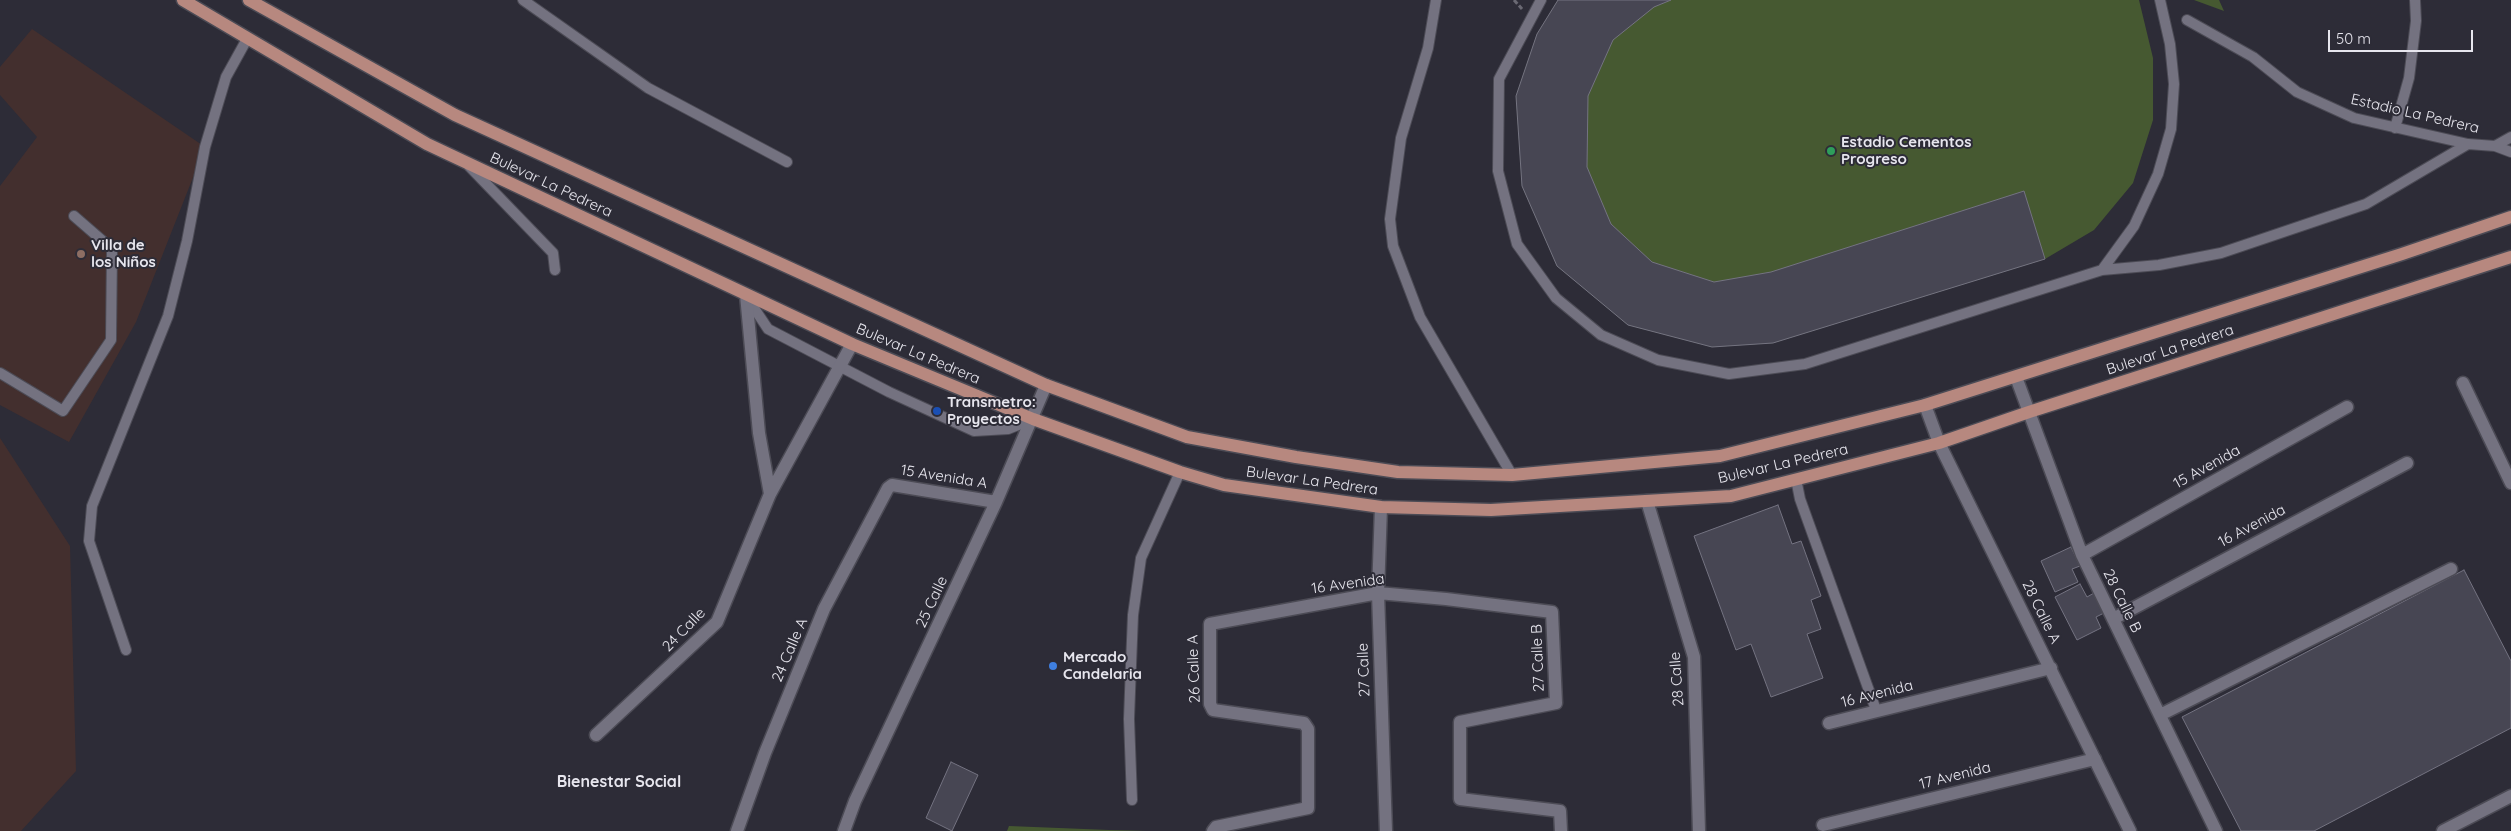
<!DOCTYPE html>
<html>
<head>
<meta charset="utf-8">
<style>
  body { margin:0 }
  #map { position:relative; width:2511px; height:831px; overflow:hidden; background:#2d2c37; font-family:Quicksand,sans-serif }
  canvas { display:block }
  .scale { position:absolute; left:2328px; top:30px; width:145px; height:22px; box-sizing:border-box; border:2px solid #e7e6ee; border-top:0; padding-left:6px; font-size:15px; line-height:18px; white-space:nowrap; color:#e7e6ee; -webkit-text-stroke:4px #2d2c37; paint-order:stroke }
</style>
</head>
<body>
<div id="map">
<canvas width="2511" height="831"></canvas>
<div class="scale">50 m</div>
</div>
<script>
const g = document.querySelector('canvas').getContext('2d');
g.lineJoin = 'round';
function paint(path, color) { g.fillStyle = color; g.fill(path, 'evenodd'); }
const toPath = rows => new Path2D(rows.map(r => 'M' + r).join(''));
function trace(path, color, width, dash) { g.strokeStyle = color; g.lineWidth = width; g.lineCap = dash ? 'butt' : 'round'; g.setLineDash(dash || []); g.stroke(path); }
function label(font, color, halo, rows, align = 'center') {
  g.font = font + ' Quicksand,sans-serif'; g.lineWidth = 4; g.setLineDash([]); g.textBaseline = 'middle'; g.strokeStyle = halo; g.fillStyle = color; for (const [text, x, y, turn = 0] of rows) {
    g.save(); g.translate(x, y); g.rotate((+turn || 0) * Math.PI / 180); g.textAlign = isNaN(turn) ? turn : align; if (halo) g.strokeText(text, 0, 0); g.fillText(text, 0, 0); g.restore();
  }
}
const education = toPath([
  [32,29,205,147,136,322,69,442,0,405,0,186,37,137,0,95,0,67],
  [0,438,70,546,76,771,21,831,0,831]
]);
const green = toPath([
  [1558,0,2139,0,2153,58,2153,120,2133,183,2094,230,2045,259,1773,343,1712,347,1628,325,1557,266,1522,186,1516,96,1537,34],
  [2194,0,2219,0,2224,11],
  [1009,826,1109,830,1146,831,1007,831]
]);
const building = toPath([
  [1558,0,1671,0,1654,7,1613,40,1588,96,1587,167,1611,224,1652,262,1714,282,1771,272,2024,191,2045,259,1773,343,1712,347,1628,325,1557,266,1522,186,1516,96,1537,34,1558,0],
  [1778,505,1792,544,1801,541,1821,596,1811,600,1821,629,1807,634,1823,678,1771,697,1751,644,1736,650,1694,536,1778,505],
  [2071,547,2080,566,2072,569,2078,582,2055,592,2041,561,2071,547],
  [2464,570,2511,661,2511,728,2314,831,2241,831,2182,717,2464,570],
  [2080,584,2087,597,2094,593,2104,613,2096,617,2101,628,2077,640,2055,597,2080,584],
  [951,762,978,775,952,831,926,818,951,762]
]);
const path = toPath([
  [1514,0,1522,9]
]);
const lane = toPath([
  [523,0,648,88,787,162],
  [1436,0,1428,48,1401,138,1390,219,1393,246,1420,317,1512,475],
  [1541,0,1499,79,1498,171,1517,244,1556,298,1601,335,1658,360,1729,374,1805,364,2102,270,2159,265,2221,253,2366,204,2468,144],
  [2187,20,2253,57,2297,92,2354,118,2468,144,2495,146,2511,152],
  [2395,128,2409,78,2416,21,2415,0],
  [2495,146,2511,137],
  [469,166,553,253,555,270],
  [2102,270,2134,226,2158,174,2171,129,2174,84,2170,44,2160,0],
  [746,296,768,329,889,392,974,431,1008,429,1033,419],
  [0,373,63,411,111,340,112,249,74,216],
  [1796,479,1800,499,1876,710],
  [126,650,89,541,92,506,168,316,187,241,205,147,226,77,247,39],
  [1132,800,1129,719,1131,665,1133,615,1141,558,1180,472]
]);
const street = toPath([
  [746,295,759,433,770,494],
  [2016,377,2082,555,2216,831],
  [2463,383,2511,483],
  [1925,405,1939,443,2130,831],
  [1647,501,1694,657,1699,831],
  [1381,507,1378,593,1386,831],
  [2082,555,2347,407],
  [2113,619,2407,463],
  [2160,715,2451,569],
  [1829,723,2051,668],
  [596,735,717,622,770,494,852,344],
  [1823,825,2095,759],
  [737,831,765,753,824,609,888,488,892,485,996,502],
  [844,831,855,801,996,502,1046,385],
  [1213,831,1216,827,1308,808,1308,729,1304,723,1213,710,1210,704,1210,624,1378,593,1446,599,1552,612,1556,703,1460,722,1460,799,1560,811,1561,831],
  [2443,831,2511,796]
]);
const primary = toPath([
  [183,0,427,144,852,344,1033,419,1180,472,1224,485,1381,507,1491,510,1731,496,1939,443,2029,412,2511,257],
  [249,0,455,115,1046,385,1187,437,1296,457,1398,472,1512,475,1720,456,1925,405,2402,254,2511,217]
]);
const markers = [
  [1831,151,5,"#2e9e5b"],
  [81,254,5,"#8d6e63"],
  [937,411,5,"#1a4fb4"],
  [1053,666,5,"#3f7fe0"]
];
const streetNames = [
  ["Estadio La Pedrera",2415,114,13],
  ["Bulevar La Pedrera",551,185,25],
  ["Bulevar La Pedrera",2170,350,-18],
  ["Bulevar La Pedrera",918,354,23],
  ["Bulevar La Pedrera",1783,464,-13],
  ["15 Avenida",2207,467,-29],
  ["15 Avenida A",944,477,9],
  ["Bulevar La Pedrera",1312,481,8],
  ["16 Avenida",2252,526,-28],
  ["16 Avenida",1348,584,-8],
  ["28 Calle B",2122,601,64],
  ["25 Calle",932,602,-65],
  ["28 Calle A",2041,612,64],
  ["24 Calle",684,630,-46],
  ["24 Calle A",790,650,-67],
  ["27 Calle B",1538,658,-92],
  ["26 Calle A",1194,669,-92],
  ["27 Calle",1364,670,-92],
  ["28 Calle",1677,679,-94],
  ["16 Avenida",1877,694,-14],
  ["17 Avenida",1955,776,-14]
];
const poiNames = [
  ["Estadio Cementos",1841,142],
  ["Progreso",1841,159],
  ["Villa de",91,245],
  ["los Niños",91,262],
  ["Transmetro:",947,402],
  ["Proyectos",947,419],
  ["Mercado",1063,657],
  ["Candelaria",1063,674]
];
const neighbourhoodNames = [
  ["Bienestar Social",619,782]
];
paint(education, '#432f2e');
paint(green, '#465931');
paint(building, '#474653');
trace(building, '#747381', 1);
trace(lane, '#4c4b55', 12);
trace(street, '#4c4b55', 15);
trace(primary, '#4c4b55', 15);
trace(path, '#6a6973', 3, [5, 2.5]);
trace(lane, '#747280', 10);
trace(street, '#747280', 12);
trace(primary, '#b7887f', 12);
for (const [x, y, r, color] of markers) { const dot = new Path2D(); dot.arc(x, y, r, 0, 2 * Math.PI); g.fillStyle = color; g.fill(dot); trace(dot, '#2d2c37', 2); }
label('15px', '#e7e6ee', '#2d2c37', streetNames);
label('bold 15px', '#e7e6ee', '#2d2c37', poiNames, 'left');
label('bold 16px', '#e7e6ee', '#2d2c37', neighbourhoodNames);
</script>
</body>
</html>
